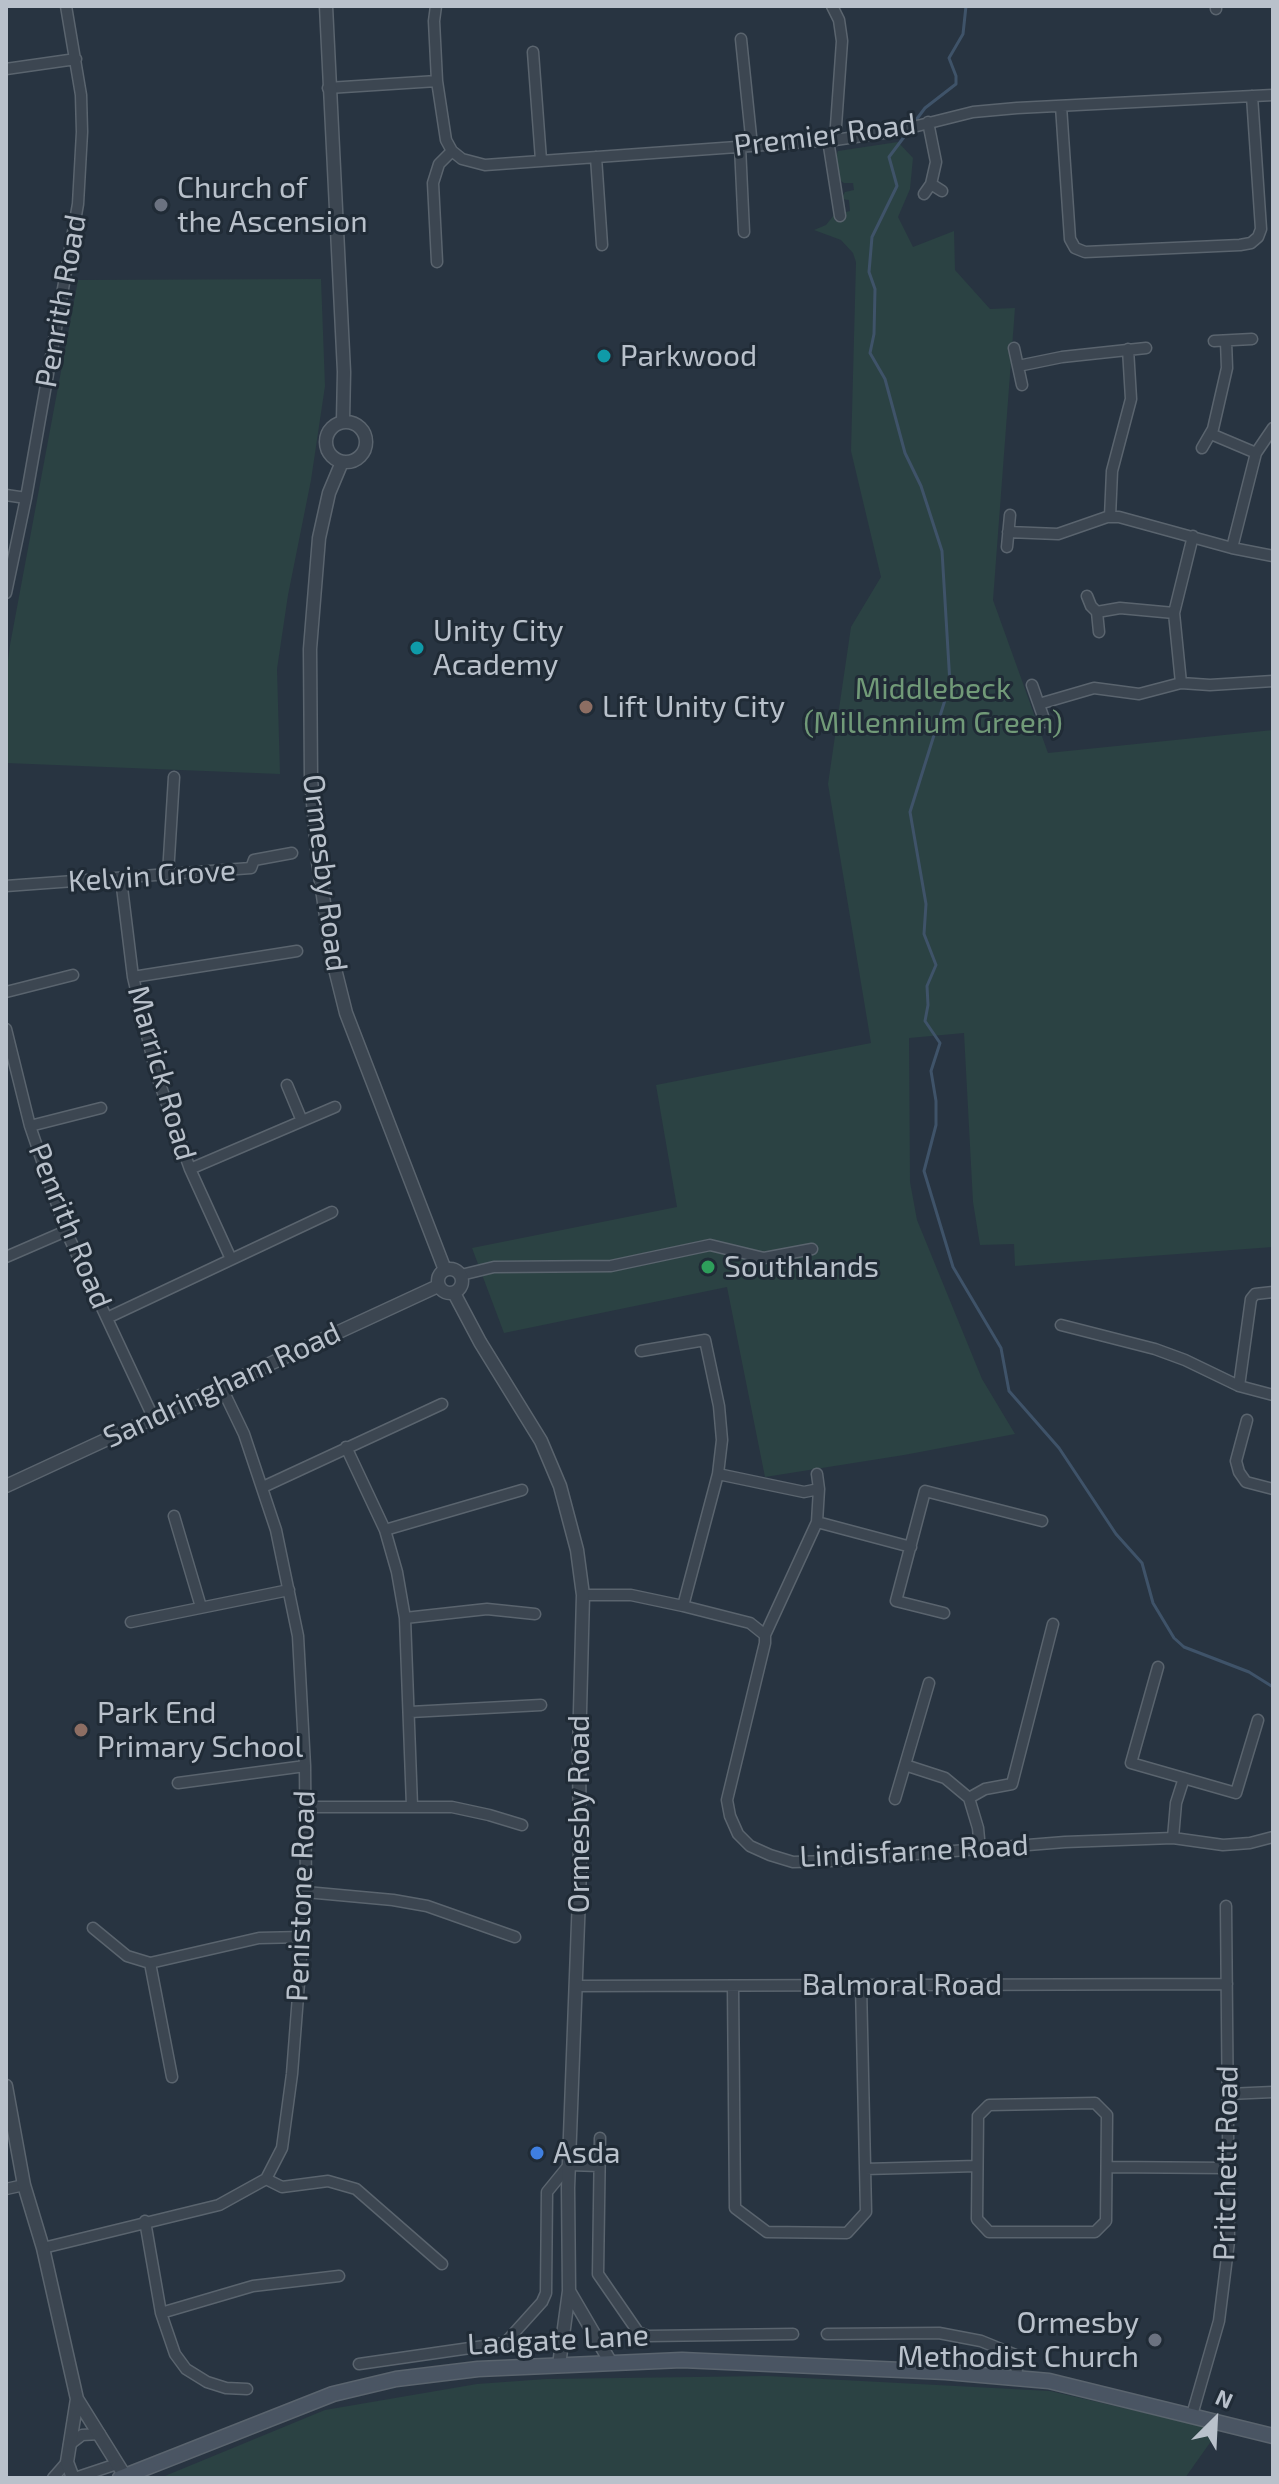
<!DOCTYPE html>
<html>
<head>
<meta charset="utf-8">
<style>
  body { margin:0 }
  #map { position:relative; width:1279px; height:2484px; overflow:hidden; background:#283441; font-family:"Exo 2",sans-serif }
  canvas { display:block }
  .frame { position:absolute; inset:0; border:8px solid #b9c1cb; pointer-events:none }
  .north { position:absolute; left:1175px; top:2380px; width:80px; height:80px; -webkit-text-stroke:6px #202b36; paint-order:stroke; rotate:24deg; font-size:22px; font-weight:700; line-height:32px; text-align:center; color:#b9c1cb }
  .north::after { content:''; display:block; margin:auto; width:28px; height:36px; background:#b9c1cb; clip-path:polygon(50% 0,100% 100%,50% 72%,0 100%) }
</style>
</head>
<body>
<div id="map">
<canvas width="1279" height="2484"></canvas>
<div class="frame"></div>
<div class="north">N</div>
</div>
<script>
const g = document.querySelector('canvas').getContext('2d');
g.lineJoin = 'round';
function paint(path, color) { g.fillStyle = color; g.fill(path, 'evenodd'); }
const toPath = rows => new Path2D(rows.map(r => 'M' + r).join(''));
function trace(path, color, width, dash) { g.strokeStyle = color; g.lineWidth = width; g.lineCap = dash ? 'butt' : 'round'; g.setLineDash(dash || []); g.stroke(path); }
function label(font, color, halo, rows, align = 'center') {
  g.font = font + ' "Exo 2",sans-serif'; g.lineWidth = 6; g.setLineDash([]); g.textBaseline = 'middle'; g.strokeStyle = halo; g.fillStyle = color; for (const [text, x, y, turn = 0] of rows) {
    g.save(); g.translate(x, y); g.rotate((+turn || 0) * Math.PI / 180); g.textAlign = isNaN(turn) ? turn : align; if (halo) g.strokeText(text, 0, 0); g.fillText(text, 0, 0); g.restore();
  }
}
const green = toPath([
  [898,142,913,158,910,189,898,217,913,247,954,231,955,270,990,309,1015,308,993,600,1048,753,1273,730,1273,1247,1015,1266,1014,1244,980,1245,973,1202,964,1033,909,1038,910,1182,917,1220,982,1379,1015,1434,904,1455,765,1477,727,1287,504,1333,472,1248,677,1207,656,1085,871,1043,828,784,851,627,881,577,851,451,856,262,853,253,841,240,814,230,826,225,834,215,835,221,843,220,842,213,850,211,849,200,841,199,845,192,854,190,853,183,844,183,838,179,835,160,838,151],
  [321,279,325,386,311,480,288,595,277,669,280,774,6,763,6,676,10,645,78,280],
  [767,2376,1050,2391,1219,2430,1185,2478,160,2478,325,2410,477,2384,546,2379]
]);
const stream = toPath([
  [913,124,925,108,956,84,956,76,949,58,963,34,966,6],
  [907,133,889,157,897,186,872,237,869,272,875,289,874,334,870,353,885,379,905,453,921,486,942,551,950,684,910,812,926,904,924,934,936,965,927,986,928,1005,925,1021,940,1043,931,1071,936,1101,936,1125,924,1171,953,1267,1001,1348,1009,1391,1059,1448,1116,1534,1142,1563,1153,1603,1174,1638,1184,1647,1249,1672,1273,1687]
]);
const minor = toPath([
  [436,6,434,21,437,81,446,140,452,151,462,159,485,165,835,140,897,131,973,112,1017,108,1273,95],
  [832,6,839,20,842,41,835,140],
  [1216,9,1216,6],
  [741,39,752,146],
  [533,52,541,160],
  [6,69,76,59],
  [328,88,437,81],
  [1061,106,1070,239,1075,248,1085,252,1240,245,1251,243,1258,237,1261,229,1252,96],
  [828,140,840,216],
  [740,146,744,232],
  [596,157,602,245],
  [931,184,942,191],
  [924,194,931,184,936,162,928,122],
  [437,262,433,183,439,164,452,151],
  [1214,341,1252,339],
  [1014,348,1022,385],
  [1018,366,1062,357,1146,348],
  [1211,434,1256,453],
  [1202,448,1213,429,1227,368,1226,341],
  [6,495,26,498],
  [1110,517,1112,471,1131,399,1128,349],
  [1008,532,1058,534,1107,517,1119,517,1232,548,1273,556],
  [1007,547,1010,515],
  [1232,548,1256,453,1273,428],
  [6,593,26,498,78,204,82,132,81,95,66,6],
  [1087,596,1091,606,1097,612,1099,632],
  [1097,612,1120,608,1174,613],
  [1181,683,1174,613,1193,536],
  [1032,685,1045,722],
  [1039,704,1094,688,1139,694,1181,683,1210,685,1273,681],
  [168,874,174,777],
  [121,879,133,977,156,1073,190,1169,231,1259],
  [6,886,251,868,254,860,292,853],
  [133,977,297,951],
  [6,992,73,975],
  [6,1029,30,1126,66,1231,153,1417],
  [287,1085,302,1121],
  [30,1126,101,1108],
  [190,1169,335,1107],
  [6,1257,66,1231],
  [461,1275,494,1267,611,1266,710,1245,764,1258,812,1249],
  [107,1318,332,1212],
  [1061,1325,1155,1349,1185,1360,1239,1386,1273,1395],
  [641,1351,705,1340,719,1406,722,1440,718,1474,683,1606],
  [1239,1386,1251,1299,1255,1294,1273,1292],
  [1247,1420,1236,1461,1239,1472,1246,1482,1273,1489],
  [346,1447,385,1530,397,1572,405,1618,412,1806],
  [718,1474,804,1492,819,1489],
  [263,1487,442,1404],
  [174,1516,201,1607],
  [817,1522,911,1547],
  [385,1530,522,1490],
  [583,1595,631,1595,683,1606,750,1623,765,1635,765,1643,727,1800,730,1816,738,1834,750,1846,770,1855,793,1862,830,1861,1065,1842,1173,1838,1223,1845,1250,1843,1273,1837],
  [944,1613,896,1601,925,1491,1042,1521],
  [405,1618,487,1609,535,1614],
  [131,1622,289,1590],
  [765,1635,817,1522,819,1489,817,1474],
  [1158,1667,1131,1763,1236,1793,1258,1720],
  [929,1683,905,1765,945,1778,969,1798,978,1828,980,1849],
  [410,1712,541,1705],
  [178,1783,305,1766],
  [969,1798,985,1789,1012,1784,1053,1624],
  [895,1799,905,1765],
  [307,1807,452,1807,489,1815,522,1825],
  [1173,1838,1176,1803,1184,1778],
  [306,1892,393,1900,427,1906,515,1937],
  [93,1928,127,1956,150,1963,259,1938,303,1937],
  [150,1963,172,2077],
  [577,1986,1227,1984],
  [733,1986,735,2208,767,2232,847,2233,866,2212,861,1985],
  [1228,2094,1273,2092],
  [1095,2103,1107,2115,1106,2221,1095,2232,989,2232,977,2219,978,2116,989,2105,1095,2103],
  [600,2138,598,2274,638,2332,648,2336,793,2334],
  [1108,2167,1227,2168],
  [865,2169,977,2166],
  [266,2179,282,2187,328,2181,356,2189,442,2264],
  [6,2189,24,2185],
  [145,2221,161,2313,175,2354,186,2369,207,2382,226,2388,247,2389],
  [43,2248,219,2205,266,2179,282,2148,292,2074,306,1892,305,1766,298,1636,276,1530,244,1434,221,1386],
  [161,2313,253,2286,339,2276],
  [827,2334,939,2333,981,2341,1018,2356,1016,2379],
  [359,2364,505,2343,542,2302,546,2293,547,2192,569,2165,599,2166],
  [1192,2415,1219,2321,1229,2241,1226,1906],
  [69,2445,82,2435,100,2434],
  [53,2478,67,2462],
  [75,2478,117,2464]
]);
const tertiary = toPath([
  [326,6,344,372,343,421],
  '326 442a20 20 0 1 1 40 0a20 20 0 1 1-40 0Z',
  [342,462,329,493,319,538,310,649,311,779,318,862,332,957,346,1013,445,1270],
  '438 1281a12 12 0 1 1 24 0a12 12 0 1 1-24 0Z',
  [454,1293,480,1342,541,1441,560,1486,577,1550,583,1595,579,1750,580,1870,568,2188,569,2291,559,2365],
  [6,1486,438,1286],
  [6,2086,24,2185,43,2248,77,2399,125,2476],
  [569,2291,611,2363],
  [73,2478,67,2462,77,2399]
]);
const secondary = toPath([
  [120,2478,333,2394,396,2379,478,2369,682,2360,946,2372,1049,2381,1273,2436]
]);
const markers = [
  [161,205,8,"#6b7280"],
  [604,356,8,"#0f9aa8"],
  [417,648,8,"#0f9aa8"],
  [586,707,8,"#8d6e63"],
  [708,1267,8,"#2e9e5b"],
  [81,1730,8,"#8d6e63"],
  [537,2153,8,"#3f7fe0"],
  [1155,2340,8,"#6b7280"]
];
const streetNames = [
  ["Premier Road",825,135,-7],
  ["Penrith Road",61,301,-80],
  ["Ormesby Road",325,873,83],
  ["Kelvin Grove",152,876,-4],
  ["Marrick Road",162,1073,74],
  ["Penrith Road",70,1226,68],
  ["Sandringham Road",222,1385,-25],
  ["Ormesby Road",579,1814,-90],
  ["Lindisfarne Road",914,1851,-3],
  ["Penistone Road",301,1896,-88],
  ["Balmoral Road",902,1985],
  ["Pritchett Road",1226,2163,-89],
  ["Ladgate Lane",558,2340,-3]
];
const poiNames = [
  ["Church of",177,188],
  ["the Ascension",177,222],
  ["Parkwood",620,356],
  ["Unity City",433,631],
  ["Academy",433,665],
  ["Lift Unity City",602,707],
  ["Southlands",724,1267],
  ["Park End",97,1713],
  ["Primary School",97,1747],
  ["Asda",553,2153],
  ["Ormesby",1139,2323,"right"],
  ["Methodist Church",1139,2357,"right"]
];
const parkNames = [
  ["Middlebeck",933,689],
  ["(Millennium Green)",933,723]
];
paint(green, '#2b4243');
trace(stream, '#3f5369', 3);
trace(minor, '#5a646e', 13);
trace(tertiary, '#5a646e', 15);
trace(secondary, '#5a646e', 17);
trace(minor, '#3c4651', 10);
trace(tertiary, '#3c4651', 12);
trace(secondary, '#4a5563', 14);
for (const [x, y, r, color] of markers) { const dot = new Path2D(); dot.arc(x, y, r, 0, 2 * Math.PI); g.fillStyle = color; g.fill(dot); trace(dot, '#202b36', 3); }
label('30px', '#b9c1cb', '#202b36', streetNames);
label('30px', '#b9c1cb', '#202b36', poiNames, 'left');
label('30px', '#719a78', '#202b36', parkNames);
</script>
</body>
</html>
